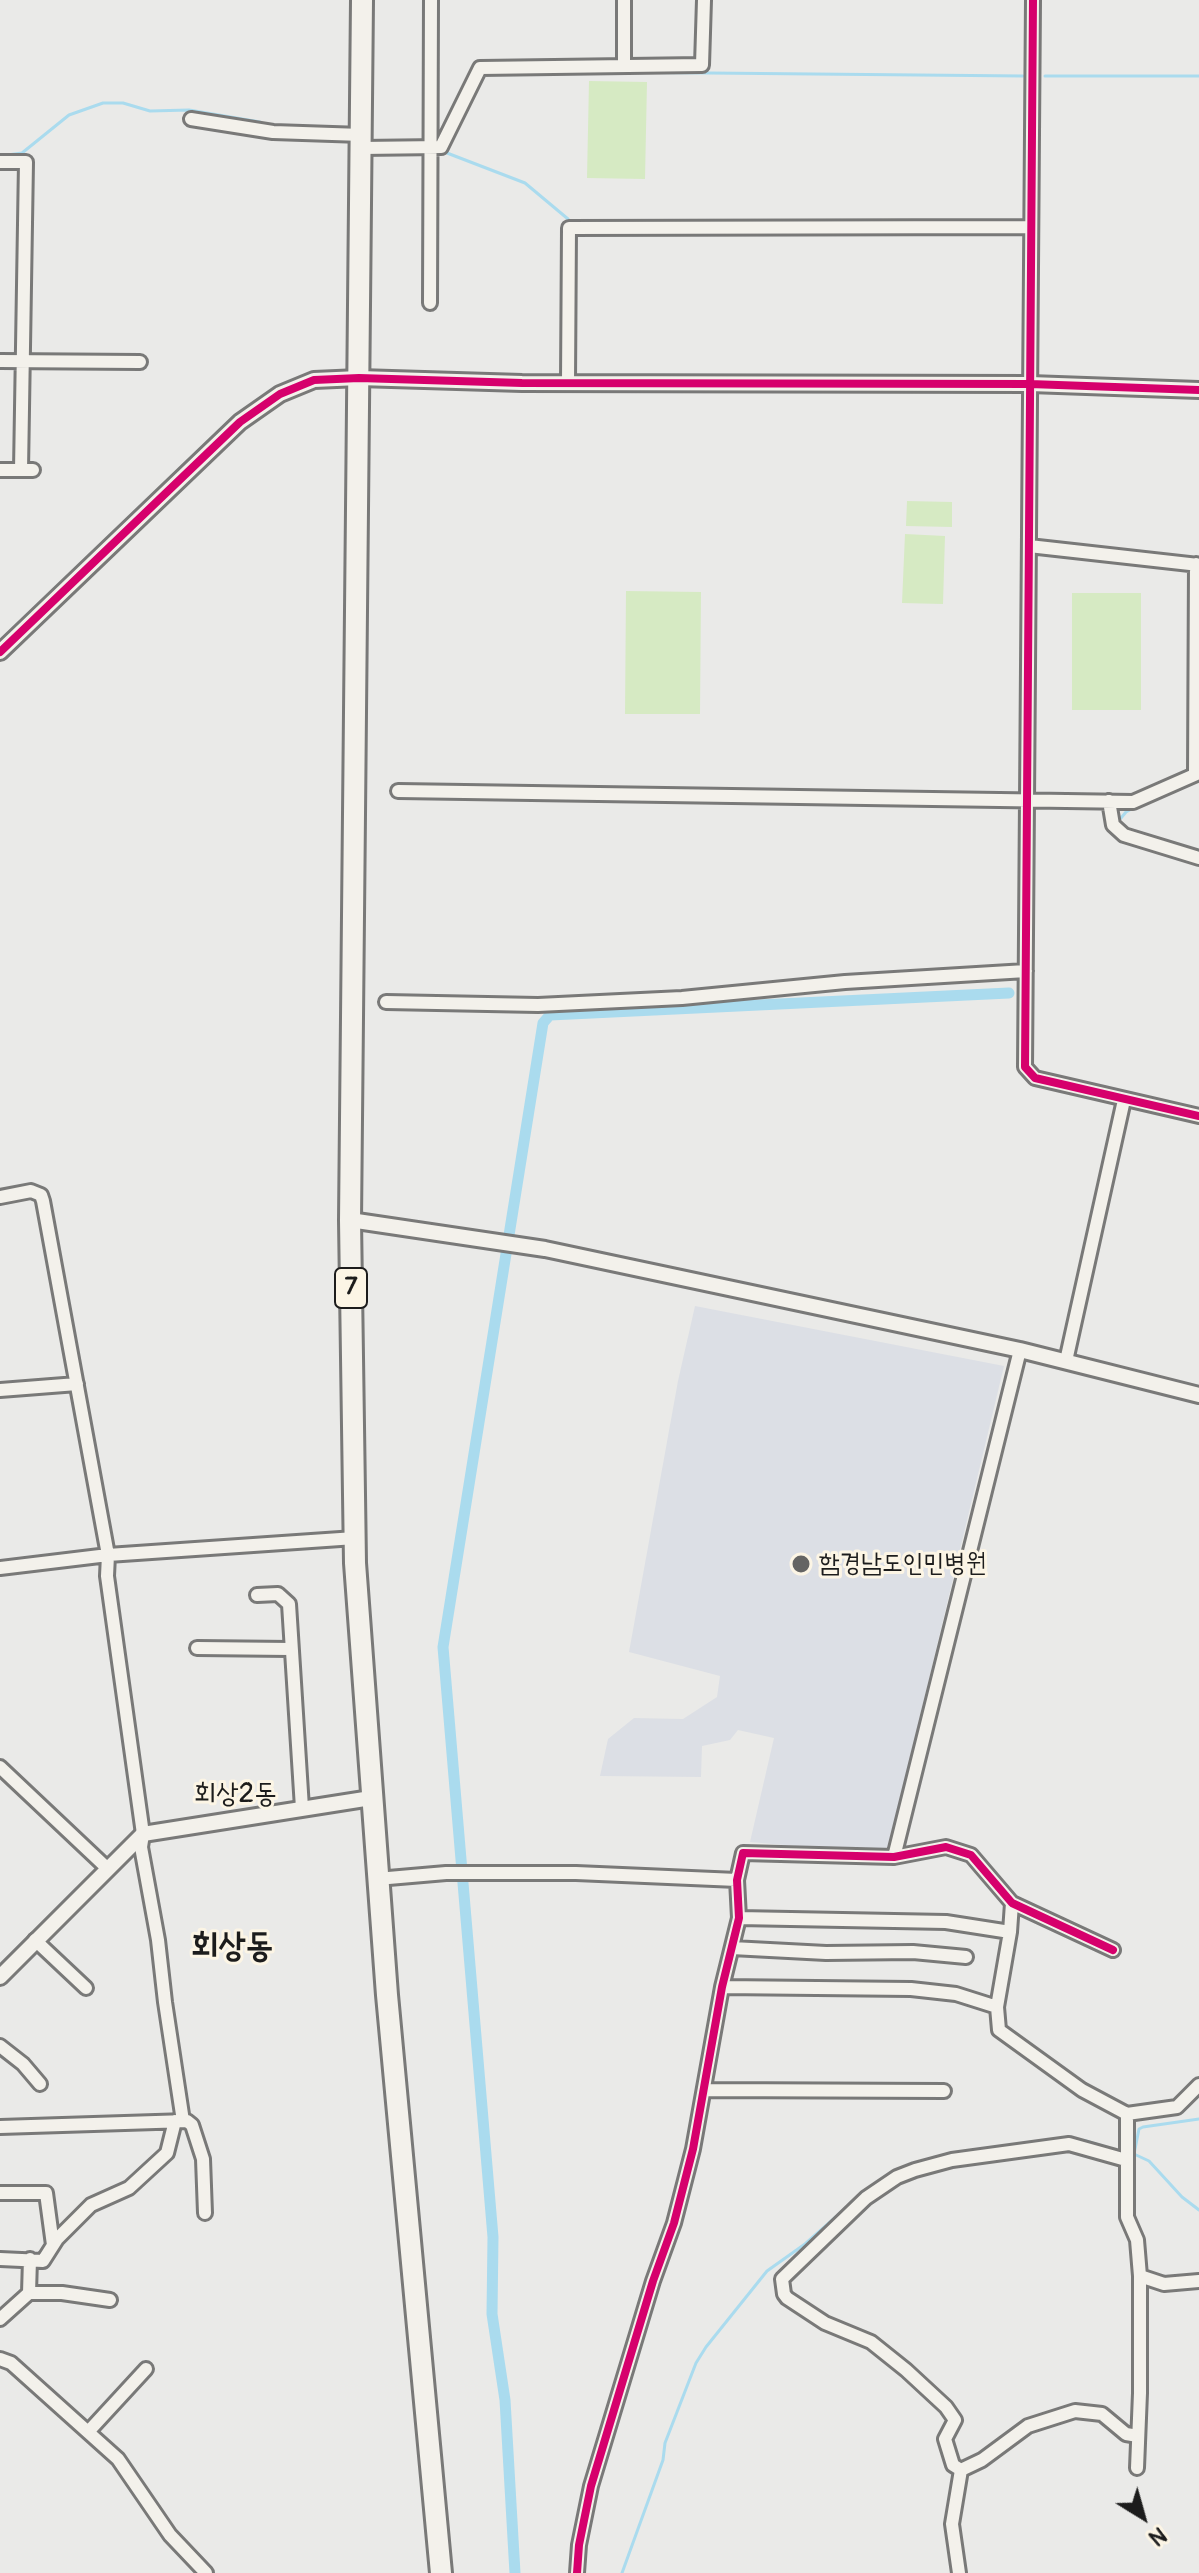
<!DOCTYPE html>
<html>
<head>
<meta charset="utf-8">
<style>
  body { margin:0 }
  #map { position:relative; width:1199px; height:2573px; overflow:hidden; background:#eaeae8; font-family:Pangolin,sans-serif }
  canvas { display:block }
  .north { position:absolute; left:1103px; top:2477px; width:80px; height:80px; -webkit-text-stroke:6px #fcf5e5; paint-order:stroke; rotate:143deg; font-size:22px; font-weight:700; line-height:32px; text-align:center; color:#1c1c1c }
  .north::after { content:''; display:block; margin:auto; width:28px; height:36px; background:#1c1c1c; clip-path:polygon(50% 0,100% 100%,50% 72%,0 100%) }
</style>
</head>
<body>
<div id="map">
<canvas width="1199" height="2573"></canvas>
<div class="north">N</div>
</div>
<script>
const g = document.querySelector('canvas').getContext('2d');
g.lineJoin = 'round';
function paint(path, color) { g.fillStyle = color; g.fill(path, 'evenodd'); }
const toPath = rows => new Path2D(rows.map(r => 'M' + r).join(''));
function trace(path, color, width, dash) { g.strokeStyle = color; g.lineWidth = width; g.lineCap = dash ? 'butt' : 'round'; g.setLineDash(dash || []); g.stroke(path); }
function label(font, color, halo, rows, align = 'center') {
  g.font = font + ' Pangolin,"Poor Story",sans-serif'; g.lineWidth = 6; g.setLineDash([]); g.textBaseline = 'middle'; g.strokeStyle = halo; g.fillStyle = color; for (const [text, x, y, turn = 0] of rows) {
    g.save(); g.translate(x, y); g.rotate((+turn || 0) * Math.PI / 180); g.textAlign = isNaN(turn) ? turn : align; if (halo) g.strokeText(text, 0, 0); g.fillText(text, 0, 0); g.restore();
  }
}
const built = toPath([
  [695,1306,1004,1366,887,1854,750,1842,774,1738,738,1730,730,1740,702,1746,701,1777,600,1776,608,1739,634,1718,683,1719,717,1697,720,1676,629,1652,678,1381]
]);
const green = toPath([
  [589,81,647,82,645,179,587,178],
  [907,501,952,502,952,527,906,526],
  [905,534,945,536,943,604,902,603],
  [626,591,701,592,700,714,625,714],
  [1072,593,1141,593,1141,710,1072,710]
]);
const stream = toPath([
  [604,72,1023,76],
  [1045,76,1199,76],
  [449,144,447,153,525,183,568,219],
  [0,156,22,153,69,115,103,103,123,103,150,111,189,110,260,122],
  [1121,818,1126,812,1137,806],
  [1199,2119,1143,2127,1139,2129,1134,2154,1149,2161,1182,2197,1199,2210],
  [1071,2139,1086,2141,1118,2151],
  [622,2573,663,2460,665,2443,696,2363,706,2347,767,2271,805,2244,862,2194]
]);
const canal = toPath([
  [515,2573,505,2400,492,2314,493,2237,443,1647,543,1023,550,1015,1009,993]
]);
const minor = toPath([
  [1033,0,1025,1067,1035,1078,1199,1116],
  [624,66,624,0],
  [191,119,273,132,362,135],
  [361,148,441,147,480,68,702,65,704,0],
  [0,162,26,162,21,470],
  [430,303,431,0],
  [0,361,140,362],
  [568,381,569,228,1030,227],
  [0,470,33,470],
  [1029,546,1199,565],
  [1195,774,1196,564],
  [398,791,1133,802,1199,773],
  [1109,801,1113,825,1124,835,1199,858],
  [386,1002,538,1005,682,998,845,982,1026,971],
  [0,1197,31,1191,41,1195,43,1201,108,1555,107,1576,143,1834,141,1847,158,1940,165,2002,183,2121],
  [1066,1361,1124,1100],
  [0,1390,77,1384],
  [0,1568,108,1555,355,1538],
  [257,1595,278,1594,289,1604,302,1808],
  [197,1648,290,1649],
  [0,1767,108,1869],
  [894,1857,1020,1350],
  [377,1879,446,1873,576,1873,737,1880],
  [1012,1903,1010,1932,997,2007,999,2030,1082,2090,1127,2114,1177,2107,1199,2085],
  [739,1918,946,1922,1010,1932],
  [35,1940,86,1988],
  [732,1948,826,1953,913,1952,966,1957],
  [722,1987,911,1989,956,1994,997,2007],
  [0,2046,23,2064,40,2084],
  [705,2090,944,2091],
  [1127,2114,1127,2217,1137,2240,1140,2276,1140,2393,1137,2468],
  [0,2127,187,2121,192,2125,203,2159,205,2213],
  [0,2193,46,2193,53,2245],
  [0,2259,43,2261,57,2239,91,2205,129,2188,167,2153,175,2121],
  [1140,2276,1164,2284,1199,2281],
  [29,2293,30,2259],
  [0,2319,29,2293,62,2293,110,2300],
  [0,2359,11,2363,118,2459,170,2535,206,2573],
  [88,2432,146,2369],
  [961,2470,953,2465,945,2439,955,2420,946,2407,906,2370,871,2342,825,2323,787,2298,784,2294,782,2279,866,2198,897,2177,915,2170,952,2160,1069,2144,1126,2160],
  [577,2573,579,2545,591,2486,653,2281,674,2223,693,2149,722,1987,739,1918,737,1880,743,1853,894,1857,946,1847,971,1855,1012,1903,1113,1950],
  [959,2573,952,2524,961,2470,982,2460,1028,2426,1075,2411,1102,2414,1126,2434,1138,2436]
]);
const tertiary = toPath([
  [0,652,240,422,280,394,314,380,359,378,522,383,1030,384,1199,390],
  [350,1220,545,1249,1020,1350,1199,1395],
  [0,1977,143,1834,371,1798]
]);
const trunk = toPath([
  [362,0,350,1220,355,1563,387,1995,441,2573]
]);
const cycleway = toPath([
  [1033,0,1025,1067,1035,1078,1199,1116],
  [0,652,240,422,280,394,314,380,359,378,522,383,1030,384,1199,390],
  [577,2573,579,2545,591,2486,653,2281,674,2223,693,2149,722,1987,739,1918,737,1880,743,1853,894,1857,946,1847,971,1855,1012,1903,1113,1950]
]);
const markers = [
  [801,1564,10,"#646463"]
];
const shields = [
  [351,1288,32]
];
const shieldNames = [
  ["7",351,1288]
];
const poiNames = [
  ["함경남도인민병원",819,1564]
];
const neighbourhoodNames = [
  ["회상2동",235,1795]
];
const districtNames = [
  ["회상동",232,1947]
];
paint(built, '#dcdfe5');
paint(green, '#d6eac3');
trace(stream, '#aadbee', 3);
trace(canal, '#aadbee', 11);
trace(minor, '#797978', 18);
trace(tertiary, '#797978', 20);
trace(trunk, '#797978', 26);
trace(minor, '#f3f1eb', 12);
trace(tertiary, '#f3f1eb', 14);
trace(trunk, '#f3f1eb', 20);
trace(cycleway, '#d6006c', 8);
for (const [x, y, r, color] of markers) { const dot = new Path2D(); dot.arc(x, y, r, 0, 2 * Math.PI); g.fillStyle = color; g.fill(dot); trace(dot, '#fcf5e5', 3); }
for (const [x, y, w] of shields) { const box = new Path2D(); box.roundRect(x - w / 2, y - 20, w, 40, 6); g.fillStyle = '#fcf5e5'; g.fill(box); trace(box, '#1c1c1c', 2); }
label('bold 24px', '#1c1c1c', null, shieldNames);
label('26px', '#1c1c1c', '#fcf5e5', poiNames, 'left');
label('28px', '#1c1c1c', '#fcf5e5', neighbourhoodNames);
label('bold 34px', '#1c1c1c', '#fcf5e5', districtNames);
</script>
</body>
</html>
